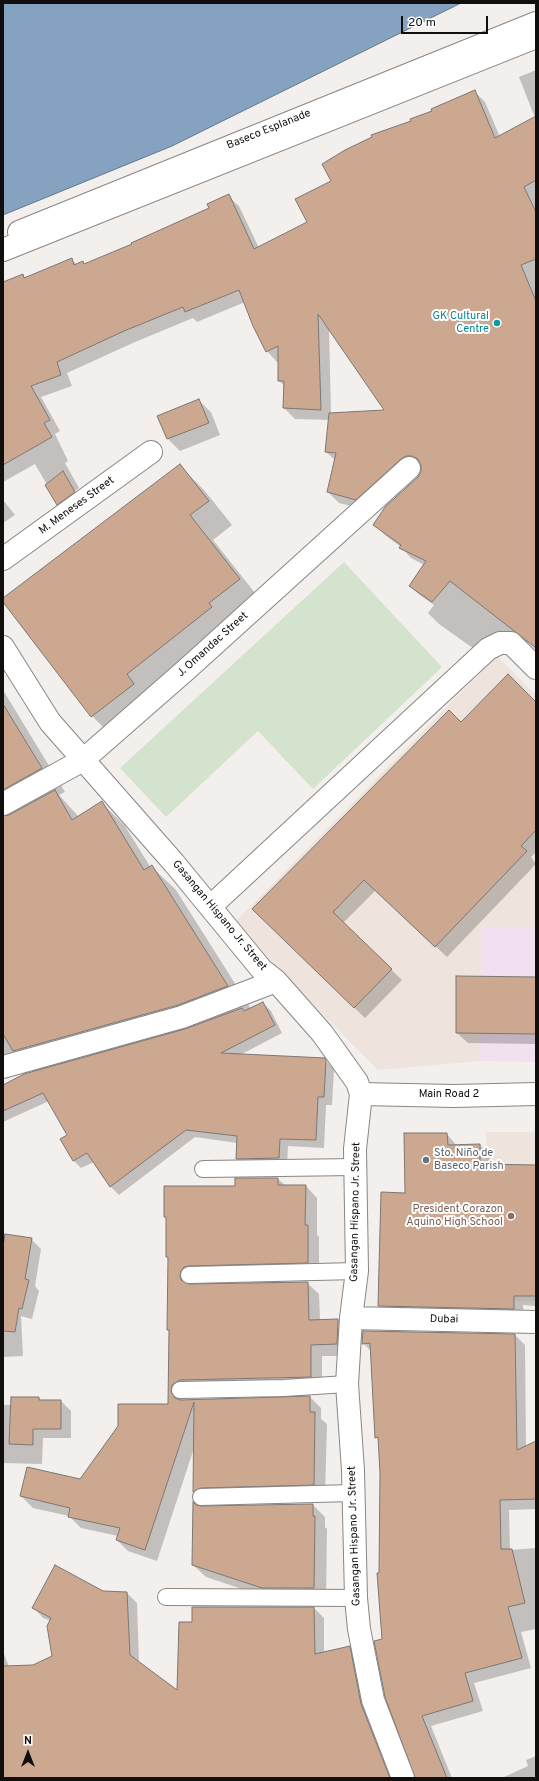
<!DOCTYPE html>
<html>
<head>
<meta charset="utf-8">
<style>
  body { margin:0 }
  #map { position:relative; width:539px; height:1781px; overflow:hidden; background:#f3efed; font-family:Overpass,sans-serif }
  canvas { display:block }
  .frame { position:absolute; inset:0; border:4px solid #100f0e; pointer-events:none }
  .north { position:absolute; left:8px; top:1733px; width:40px; height:40px; -webkit-text-stroke:3px #fff; paint-order:stroke; rotate:0deg; font-size:11px; font-weight:700; line-height:16px; text-align:center; color:#100f0e }
  .north::after { content:''; display:block; margin:auto; width:14px; height:18px; background:#100f0e; clip-path:polygon(50% 0,100% 100%,50% 72%,0 100%) }
  .scale { position:absolute; left:401px; top:16px; width:87px; height:18px; box-sizing:border-box; border:2px solid #100f0e; border-top:0; padding-left:5px; font-size:12px; line-height:14px; white-space:nowrap; color:#100f0e; -webkit-text-stroke:3px #fff; paint-order:stroke }
</style>
</head>
<body>
<div id="map">
<canvas width="539" height="1781"></canvas>
<div class="frame"></div>
<div class="north">N</div>
<div class="scale">20 m</div>
</div>
<script>
const g = document.querySelector('canvas').getContext('2d');
g.lineJoin = 'round';
function paint(path, color) { g.fillStyle = color; g.fill(path, 'evenodd'); }
const toPath = rows => new Path2D(rows.map(r => 'M' + r).join(''));
function trace(path, color, width, dash) { g.strokeStyle = color; g.lineWidth = width; g.lineCap = dash ? 'butt' : 'round'; g.setLineDash(dash || []); g.stroke(path); }
function label(font, color, halo, rows, align = 'center') {
  g.font = font + ' Overpass,sans-serif'; g.lineWidth = 4; g.setLineDash([]); g.textBaseline = 'middle'; g.strokeStyle = halo; g.fillStyle = color; for (const [text, x, y, turn = 0] of rows) {
    g.save(); g.translate(x, y); g.rotate((+turn || 0) * Math.PI / 180); g.textAlign = isNaN(turn) ? turn : align; if (halo) g.strokeText(text, 0, 0); g.fillText(text, 0, 0); g.restore();
  }
}
const built = toPath([
  [497,656,536,695,536,928,481,928,480,1061,378,1070,233,924],
  [486,1132,536,1132,536,1301,485,1301]
]);
const medical = toPath([
  [481,927,536,928,536,1062,480,1061]
]);
const green = toPath([
  [344,562,442,667,313,789,258,731,166,817,120,768]
]);
const water = toPath([
  [3,3,461,3,172,146,3,215,3,3]
]);
const shadow = toPath([
  [536,70,536,650,528,642,506,642,484,656,439,624,428,613,434,605,421,596,410,586,424,565,411,558,401,547,385,535,374,524,418,478,422,472,422,466,417,466,367,510,339,503,328,492,335,460,326,452,329,420,295,419,284,408,285,386,279,381,279,361,277,362,267,351,245,302,197,322,193,318,135,342,67,373,72,386,41,397,60,431,55,434,68,461,65,463,79,488,59,502,59,504,78,491,85,503,68,515,58,504,35,464,3,482,3,283,23,275,25,278,71,259,77,265,83,262,85,265,133,245,210,209,228,196,239,206,259,248,309,222,332,181,412,121,475,92,485,102,500,137,535,118,519,77],
  [329,327,386,411,331,414],
  [198,400,211,412,220,435,180,451,168,439,159,416],
  [180,466,204,490,232,525,213,540,263,603,116,740,92,716,3,599],
  [3,500,15,515,3,523],
  [3,690,65,792,59,795,79,817,102,803,125,826,151,868,152,867,176,890,251,1009,263,1003,271,1011,282,1033,240,1055,324,1059,334,1069,332,1105,326,1105,324,1148,288,1146,287,1166,245,1167,237,1159,237,1143,195,1137,119,1195,111,1187,94,1162,81,1168,73,1160,68,1136,49,1101,3,1122,3,1086,35,1072,22,1059,3,1069],
  [536,703,536,852,531,857,536,864,447,957,376,890,343,923,402,980,365,1018,254,909,461,723],
  [536,978,536,1044,468,1043,457,1033],
  [447,1134,457,1146,480,1145,490,1155,490,1165,536,1166,536,1306,523,1305,524,1319,389,1316,379,1306,406,1194],
  [236,1179,278,1179,286,1186,306,1186,317,1198,317,1235,319,1237,319,1274,192,1282,191,1285,307,1283,319,1294,320,1320,338,1320,350,1331,348,1356,322,1356,322,1388,183,1397,182,1400,310,1397,321,1408,321,1419,327,1424,325,1496,205,1503,194,1492,194,1448,157,1561,128,1551,117,1540,118,1536,81,1528,69,1516,33,1508,21,1496,80,1480,169,1405,169,1259,167,1257,167,1220,165,1217,236,1187],
  [3,1234,31,1239,41,1249,35,1286,39,1291,32,1319,21,1316,23,1356,3,1357],
  [515,1335,525,1345,526,1447,536,1442,536,1509,509,1510,510,1550,536,1548,536,1629,521,1632,531,1668,474,1683,483,1711,431,1726,452,1778,416,1778,383,1640,380,1574,381,1473,379,1440,376,1437,372,1352,363,1343],
  [39,1398,42,1401,61,1401,71,1411,71,1438,43,1438,42,1464,3,1463,3,1405,11,1405],
  [313,1505,325,1517,325,1527,327,1529,326,1600,275,1600,206,1577,193,1565,201,1508],
  [103,1592,127,1593,137,1603,139,1663,178,1691,193,1623,314,1608,324,1618,324,1653,349,1647,359,1657,395,1778,3,1778,3,1651,9,1667,33,1666,53,1656,51,1621,43,1618,34,1608],
  [536,1756,536,1778,502,1778,528,1766,526,1760]
]);
const building = toPath([
  [475,90,495,138,536,116,536,180,524,187,536,212,536,259,521,265,536,301,536,648,450,581,432,602,409,586,426,561,399,548,401,545,373,525,385,507,418,477,421,471,421,466,418,459,412,456,406,456,401,459,356,500,327,492,336,453,325,452,329,413,384,410,318,314,321,410,283,408,284,381,278,381,278,346,266,352,253,326,239,290,185,312,183,307,124,331,57,362,61,375,31,386,50,420,44,423,52,437,3,465,3,282,23,274,24,278,72,258,74,265,83,261,84,264,132,244,131,243,209,208,207,204,229,194,254,249,307,222,295,199,331,181,322,164,345,150,372,137,371,135,411,121,410,119,432,111,431,109,475,90],
  [199,399,209,423,167,439,157,416,199,399],
  [180,464,209,501,190,515,240,579,209,603,212,607,127,674,134,684,91,717,3,602,3,598,180,464],
  [63,471,75,492,57,505,45,485,63,471],
  [508,674,536,702,536,830,521,846,527,851,435,947,364,880,333,912,392,969,354,1008,252,909,449,710,461,722,508,674],
  [3,704,42,768,3,790,3,704],
  [55,790,72,820,102,801,144,870,152,865,228,986,178,1005,13,1051,3,1034,3,816,9,815,55,790],
  [456,976,536,977,536,1034,456,1033,456,976],
  [263,1002,275,1025,221,1053,325,1058,326,1060,324,1097,318,1097,316,1140,280,1139,279,1158,236,1159,237,1136,186,1130,110,1187,87,1153,73,1161,60,1139,67,1135,43,1093,3,1111,3,1085,24,1074,185,1029,242,1008,244,1011,263,1002],
  [404,1133,447,1133,448,1145,480,1144,480,1164,536,1165,536,1296,514,1296,514,1309,378,1306,381,1192,405,1193,404,1133],
  [235,1178,278,1178,278,1185,306,1185,305,1225,308,1225,308,1263,189,1266,184,1267,181,1271,180,1276,181,1280,189,1284,308,1282,309,1320,338,1319,337,1344,311,1345,311,1377,180,1380,172,1385,171,1391,175,1398,180,1400,310,1396,310,1412,315,1412,314,1485,201,1488,193,1492,194,1402,145,1550,116,1540,120,1528,68,1517,70,1508,20,1496,27,1467,80,1479,118,1426,118,1404,168,1404,169,1330,167,1330,168,1257,166,1257,166,1217,164,1217,164,1186,235,1186,235,1178],
  [5,1234,32,1238,25,1279,29,1280,22,1309,19,1308,15,1332,3,1331,3,1246,5,1234],
  [363,1331,515,1334,517,1450,536,1441,536,1499,500,1500,501,1549,512,1549,525,1603,508,1607,522,1658,465,1673,473,1701,422,1716,447,1778,415,1778,385,1697,374,1641,382,1639,377,1573,379,1573,380,1473,378,1437,375,1438,370,1343,362,1344,363,1331],
  [11,1397,39,1397,39,1400,61,1400,61,1429,33,1429,33,1445,9,1444,11,1397],
  [193,1502,196,1505,201,1506,313,1504,313,1516,315,1516,314,1588,262,1588,192,1565,193,1502],
  [55,1565,103,1591,127,1592,130,1655,177,1690,179,1622,192,1622,192,1607,314,1607,315,1654,350,1646,361,1704,390,1778,3,1778,3,1666,33,1665,52,1656,47,1626,51,1618,32,1608,55,1565]
]);
const service = toPath([
  [203,1169,356,1167],
  [189,1275,357,1271],
  [180,1390,284,1388,347,1384],
  [201,1497,353,1493],
  [166,1597,356,1598]
]);
const pedestrian = toPath([
  [19,232,536,23]
]);
const minor = toPath([
  [3,250,536,37],
  [3,559,151,452],
  [3,647,50,722,174,863,262,970,276,981,322,1033,357,1082,361,1094,355,1149,357,1271,351,1318,347,1384,353,1470,356,1598,359,1629,373,1700,403,1778],
  [3,804,83,760,187,669,409,468],
  [211,906,488,649,500,643,511,643,536,668],
  [3,1067,182,1017,276,981],
  [351,1318,536,1322]
]);
const tertiary = toPath([
  [361,1094,454,1096,536,1094]
]);
const markers = [
  [497,323,4,"#0f9aa8"],
  [426,1160,4,"#6b7280"],
  [511,1216,4,"#8d6e63"]
];
const streetNames = [
  ["Baseco Esplanade",269,130,-22],
  ["M. Meneses Street",77,506,-36],
  ["J. Omandac Street",213,645,-42],
  ["Gasangan Hispano Jr. Street",219,916,50],
  ["Main Road 2",449,1095],
  ["Gasangan Hispano Jr. Street",356,1212,-89],
  ["Dubai",444,1320,1],
  ["Gasangan Hispano Jr. Street",355,1536,-92]
];
const cultureNames = [
  ["GK Cultural",489,317],
  ["Centre",489,330]
];
const worshipNames = [
  ["Sto. Niño de",434,1154],
  ["Baseco Parish",434,1167]
];
const educationNames = [
  ["President Corazon",503,1210],
  ["Aquino High School",503,1223]
];
paint(built, '#efe4dd');
paint(medical, '#f2dff0');
paint(green, '#d4e3cd');
paint(water, '#85a3c0');
trace(water, '#62778b', 1);
paint(shadow, '#0003');
paint(building, '#cda890');
trace(building, '#7a7775', 1);
trace(service, '#898684', 18);
trace(pedestrian, '#898684', 24);
trace(minor, '#898684', 24);
trace(tertiary, '#898684', 24);
trace(service, '#fff', 16);
trace(pedestrian, '#fff', 22);
trace(minor, '#fff', 22);
trace(tertiary, '#fff', 22);
for (const [x, y, r, color] of markers) { const dot = new Path2D(); dot.arc(x, y, r, 0, 2 * Math.PI); g.fillStyle = color; g.fill(dot); trace(dot, '#fff', 1.5); }
label('11px', '#100f0e', '#fff', streetNames);
label('11px', '#0d838f', '#fff', cultureNames, 'right');
label('11px', '#5b616d', '#fff', worshipNames, 'left');
label('11px', '#785e54', '#fff', educationNames, 'right');
</script>
</body>
</html>
